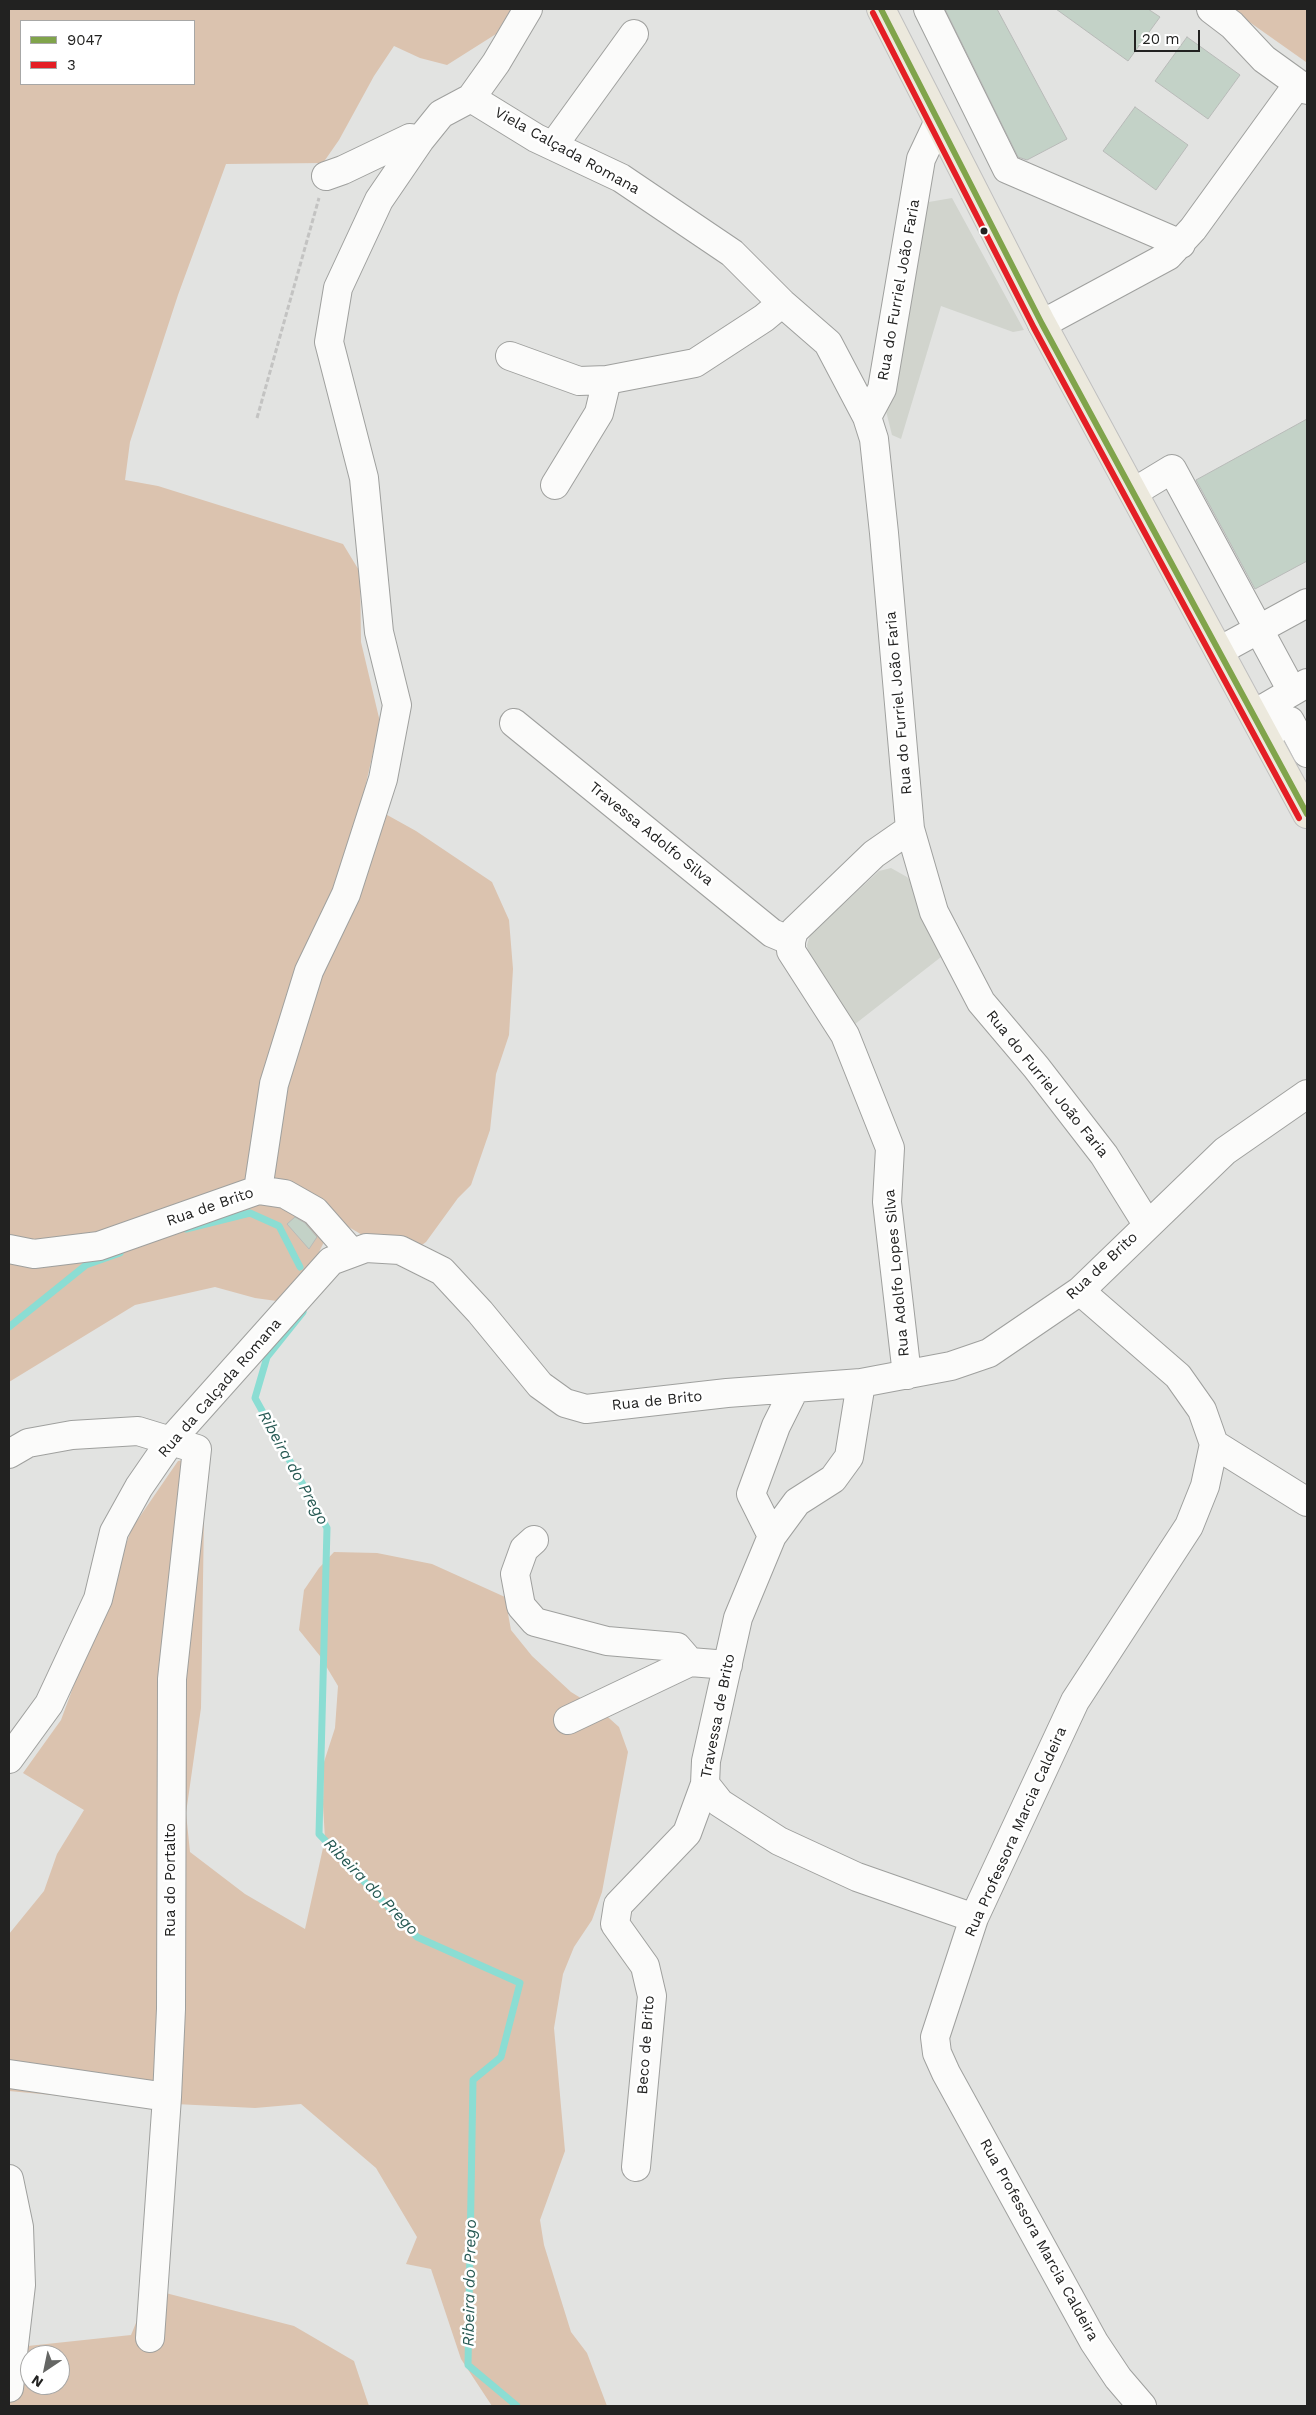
<!DOCTYPE html>
<html>
<head>
<meta charset="utf-8">
<style>
  body { margin:0 }
  #map { position:relative; width:1316px; height:2415px; overflow:hidden; background:#e2e3e1; font-family:"Work Sans",sans-serif }
  canvas { display:block }
  .frame { position:absolute; inset:0; border:10px solid #222221; pointer-events:none }
  .legend { position:absolute; left:20px; top:20px; width:175px; height:65px; box-sizing:border-box; background:#fff; border:1px solid #a7a7a6; margin:0; padding:6px 9px; list-style:none; font-size:15px; color:#222221 }
  .legend li { display:flex; align-items:center; gap:10px; height:25px }
  .legend b { width:25px; border:1px solid #a7a7a6 }
  .north { position:absolute; left:20px; top:2345px; width:50px; height:50px; box-sizing:border-box; background:#fff; border:1px solid #a7a7a6; border-radius:50%; rotate:214deg; font-size:14px; font-weight:700; line-height:20px; text-align:center; color:#222221 }
  .north::after { content:''; display:block; margin:auto; width:18px; height:22px; background:#656664; clip-path:polygon(50% 0,100% 100%,50% 72%,0 100%) }
  .scale { position:absolute; left:1134px; top:30px; width:66px; height:22px; box-sizing:border-box; border:2px solid #222221; border-top:0; padding-left:6px; font-size:15px; line-height:18px; white-space:nowrap; color:#222221; -webkit-text-stroke:4px #fff; paint-order:stroke }
</style>
</head>
<body>
<div id="map">
<canvas width="1316" height="2415"></canvas>
<div class="frame"></div>
<ul class="legend">
<li><b style="height:6px;background:#80a44b"></b>9047</li>
<li><b style="height:6px;background:#e41e25"></b>3</li>
</ul>
<div class="north">N</div>
<div class="scale">20 m</div>
</div>
<script>
const g = document.querySelector('canvas').getContext('2d');
g.lineJoin = 'round';
function paint(path, color) { g.fillStyle = color; g.fill(path, 'evenodd'); }
const toPath = rows => new Path2D(rows.map(r => 'M' + r).join(''));
function trace(path, color, width, dash) { g.strokeStyle = color; g.lineWidth = width; g.lineCap = dash ? 'butt' : 'round'; g.setLineDash(dash || []); g.stroke(path); }
function label(font, color, halo, rows, align = 'center') {
  g.font = font + ' "Work Sans",sans-serif'; g.lineWidth = 5; g.setLineDash([]); g.textBaseline = 'middle'; g.strokeStyle = halo; g.fillStyle = color; for (const [text, x, y, turn = 0] of rows) {
    g.save(); g.translate(x, y); g.rotate((+turn || 0) * Math.PI / 180); g.textAlign = isNaN(turn) ? turn : align; if (halo) g.strokeText(text, 0, 0); g.fillText(text, 0, 0); g.restore();
  }
}
const built = toPath([
  [952,198,1024,330,1013,332,941,306,901,439,892,435,885,407,923,203],
  [891,868,907,877,915,886,924,921,941,957,850,1028,809,958,807,945,810,935,879,871]
]);
const green = toPath([
  [9,9,512,9,496,34,447,65,420,58,394,46,374,76,339,140,323,163,226,164,178,295,130,442,125,480,158,486,343,544,360,572,361,642,380,722,362,801,416,831,492,882,509,920,513,969,509,1035,496,1074,490,1130,471,1185,458,1198,426,1242,405,1257,381,1246,347,1226,327,1236,318,1254,307,1286,284,1302,255,1298,215,1287,135,1305,9,1382],
  [21,21,194,21,194,84,21,84],
  [1231,9,1307,9,1307,64,1306,62],
  [194,1458,204,1516,201,1708,186,1813,190,1852,245,1894,305,1929,325,1839,323,1805,324,1762,335,1728,338,1686,320,1656,299,1630,304,1590,319,1568,334,1552,377,1553,432,1564,505,1597,511,1630,532,1656,571,1692,600,1710,619,1727,628,1752,602,1892,592,1920,574,1947,563,1974,554,2028,565,2151,540,2220,544,2245,571,2332,587,2353,607,2406,492,2406,461,2359,431,2269,406,2264,417,2237,376,2168,301,2104,255,2108,116,2101,9,2091,9,1934,44,1891,57,1854,84,1810,23,1773,61,1720,132,1528,178,1461],
  [150,2289,294,2326,354,2361,369,2406,9,2406,9,2348,131,2335],
  [30,2355,60,2355,60,2385,30,2385]
]);
const stream = toPath([
  [186,1229,250,1213,279,1226,300,1267],
  [303,1312,267,1357,255,1398,327,1528,319,1834,417,1937,520,1983,501,2057,473,2080,468,2365,517,2406],
  [9,1327,86,1265,120,1253]
]);
const building = toPath([
  [945,9,997,9,1067,139,1027,160,1018,157,945,9],
  [1056,9,1148,9,1160,17,1128,61,1056,9],
  [1187,37,1240,75,1208,119,1155,81,1187,37],
  [1135,107,1188,145,1156,190,1103,151,1135,107],
  [1307,419,1307,561,1255,589,1196,480,1307,419],
  [295,1217,305,1223,317,1237,309,1249,287,1224,295,1217]
]);
const path = toPath([
  [257,418,319,198]
]);
const minor = toPath([
  [928,9,1007,169,1181,244],
  [1211,9,1232,25,1264,59,1307,90],
  [471,98,536,138,621,178,732,253,782,303,828,343,867,417,874,439,884,533,910,829,934,912,981,1002,1036,1067,1104,1155,1147,1224],
  [553,146,634,34],
  [326,176,343,170,410,138,420,140],
  [1042,324,1168,256,1193,229,1298,84],
  [510,356,579,381,607,380,695,363,764,318,782,303],
  [867,417,882,389,921,159,938,123],
  [555,485,599,413,607,380],
  [1134,492,1172,469,1292,691],
  [1219,651,1307,603],
  [1254,714,1307,683],
  [514,723,772,933,791,941],
  [1265,735,1290,721,1307,753],
  [258,1190,274,1084,309,971,346,894,383,779,397,705,379,632,364,478,329,342,338,288,379,200,420,140,441,114,471,98,496,63,528,9],
  [9,1249,34,1254,99,1246,258,1190,285,1194,315,1211,352,1253],
  [1080,1291,1178,1376,1202,1410,1214,1444,1205,1486,1189,1526,1075,1701,974,1918,935,2037,937,2053,946,2073,1094,2342,1118,2378,1142,2406],
  [907,1375,887,1202,890,1148,845,1035,791,951,791,941,794,931,874,854,910,829],
  [861,1383,849,1457,833,1479,797,1502,772,1536,738,1618,706,1761,705,1784,720,1803,779,1841,857,1877,974,1918],
  [1214,1444,1307,1502],
  [9,1454,28,1443,72,1435,138,1431,197,1449,172,1679,171,2009,167,2097,150,2338],
  [772,1536,751,1494,776,1426,795,1388],
  [534,1540,524,1549,515,1574,521,1606,535,1622,607,1641,677,1647,690,1662,728,1665],
  [568,1720,690,1662],
  [9,1759,49,1704,98,1599,114,1532,139,1487,172,1439,331,1261,366,1248,400,1250,442,1271,480,1312,540,1385,565,1403,586,1409,727,1393,861,1383,951,1366,989,1353,1080,1291,1225,1151,1307,1094],
  [9,2074,167,2097],
  [636,2167,652,1996,645,1966,615,1924,618,1905,687,1833,705,1784],
  [9,2179,19,2227,21,2285,9,2388]
]);
const major = toPath([
  [881,9,1042,324,1307,814]
]);
const bus1 = toPath([
  [881,9,1042,324,1307,814]
]);
const bus2 = toPath([
  [873,13,1034,328,1299,818]
]);
const markers = [
  [984,231,4.5,"#222221"]
];
const streetNames = [
  ["Viela Calçada Romana",567,151,29],
  ["Rua do Furriel João Faria",899,290,-80],
  ["Rua do Furriel João Faria",899,703,-95],
  ["Travessa Adolfo Silva",651,834,39],
  ["Rua do Furriel João Faria",1047,1084,51],
  ["Rua de Brito",210,1207,-19],
  ["Rua de Brito",1102,1266,-43],
  ["Rua Adolfo Lopes Silva",897,1273,-95],
  ["Rua da Calçada Romana",220,1388,-49],
  ["Rua de Brito",657,1401,-6],
  ["Travessa de Brito",718,1716,-79],
  ["Rua Professora Marcia Caldeira",1016,1832,-66],
  ["Rua do Portalto",171,1880,-90],
  ["Beco de Brito",646,2045,-86],
  ["Rua Professora Marcia Caldeira",1039,2240,61]
];
const waterNames = [
  ["Ribeira do Prego",293,1468,61],
  ["Ribeira do Prego",371,1887,46],
  ["Ribeira do Prego",470,2283,-89]
];
paint(built, '#d1d4cd');
paint(green, '#dbc3af');
trace(stream, '#8bddd3', 7);
paint(building, '#c3d2c7');
trace(building, '#b8bab8', 1);
trace(minor, '#9fa09e', 30);
trace(major, '#c0c0c0', 30);
trace(path, '#c3c3c2', 3, [5, 2.5]);
trace(minor, '#fbfbfa', 28);
trace(major, '#ece9dd', 28);
trace(bus1, '#80a44b', 6);
trace(bus2, '#e41e25', 6);
for (const [x, y, r, color] of markers) { const dot = new Path2D(); dot.arc(x, y, r, 0, 2 * Math.PI); g.fillStyle = color; g.fill(dot); trace(dot, '#fff', 2); }
label('15px', '#222221', '#fff', streetNames);
label('italic 16px', '#265953', '#fff', waterNames);
</script>
</body>
</html>
